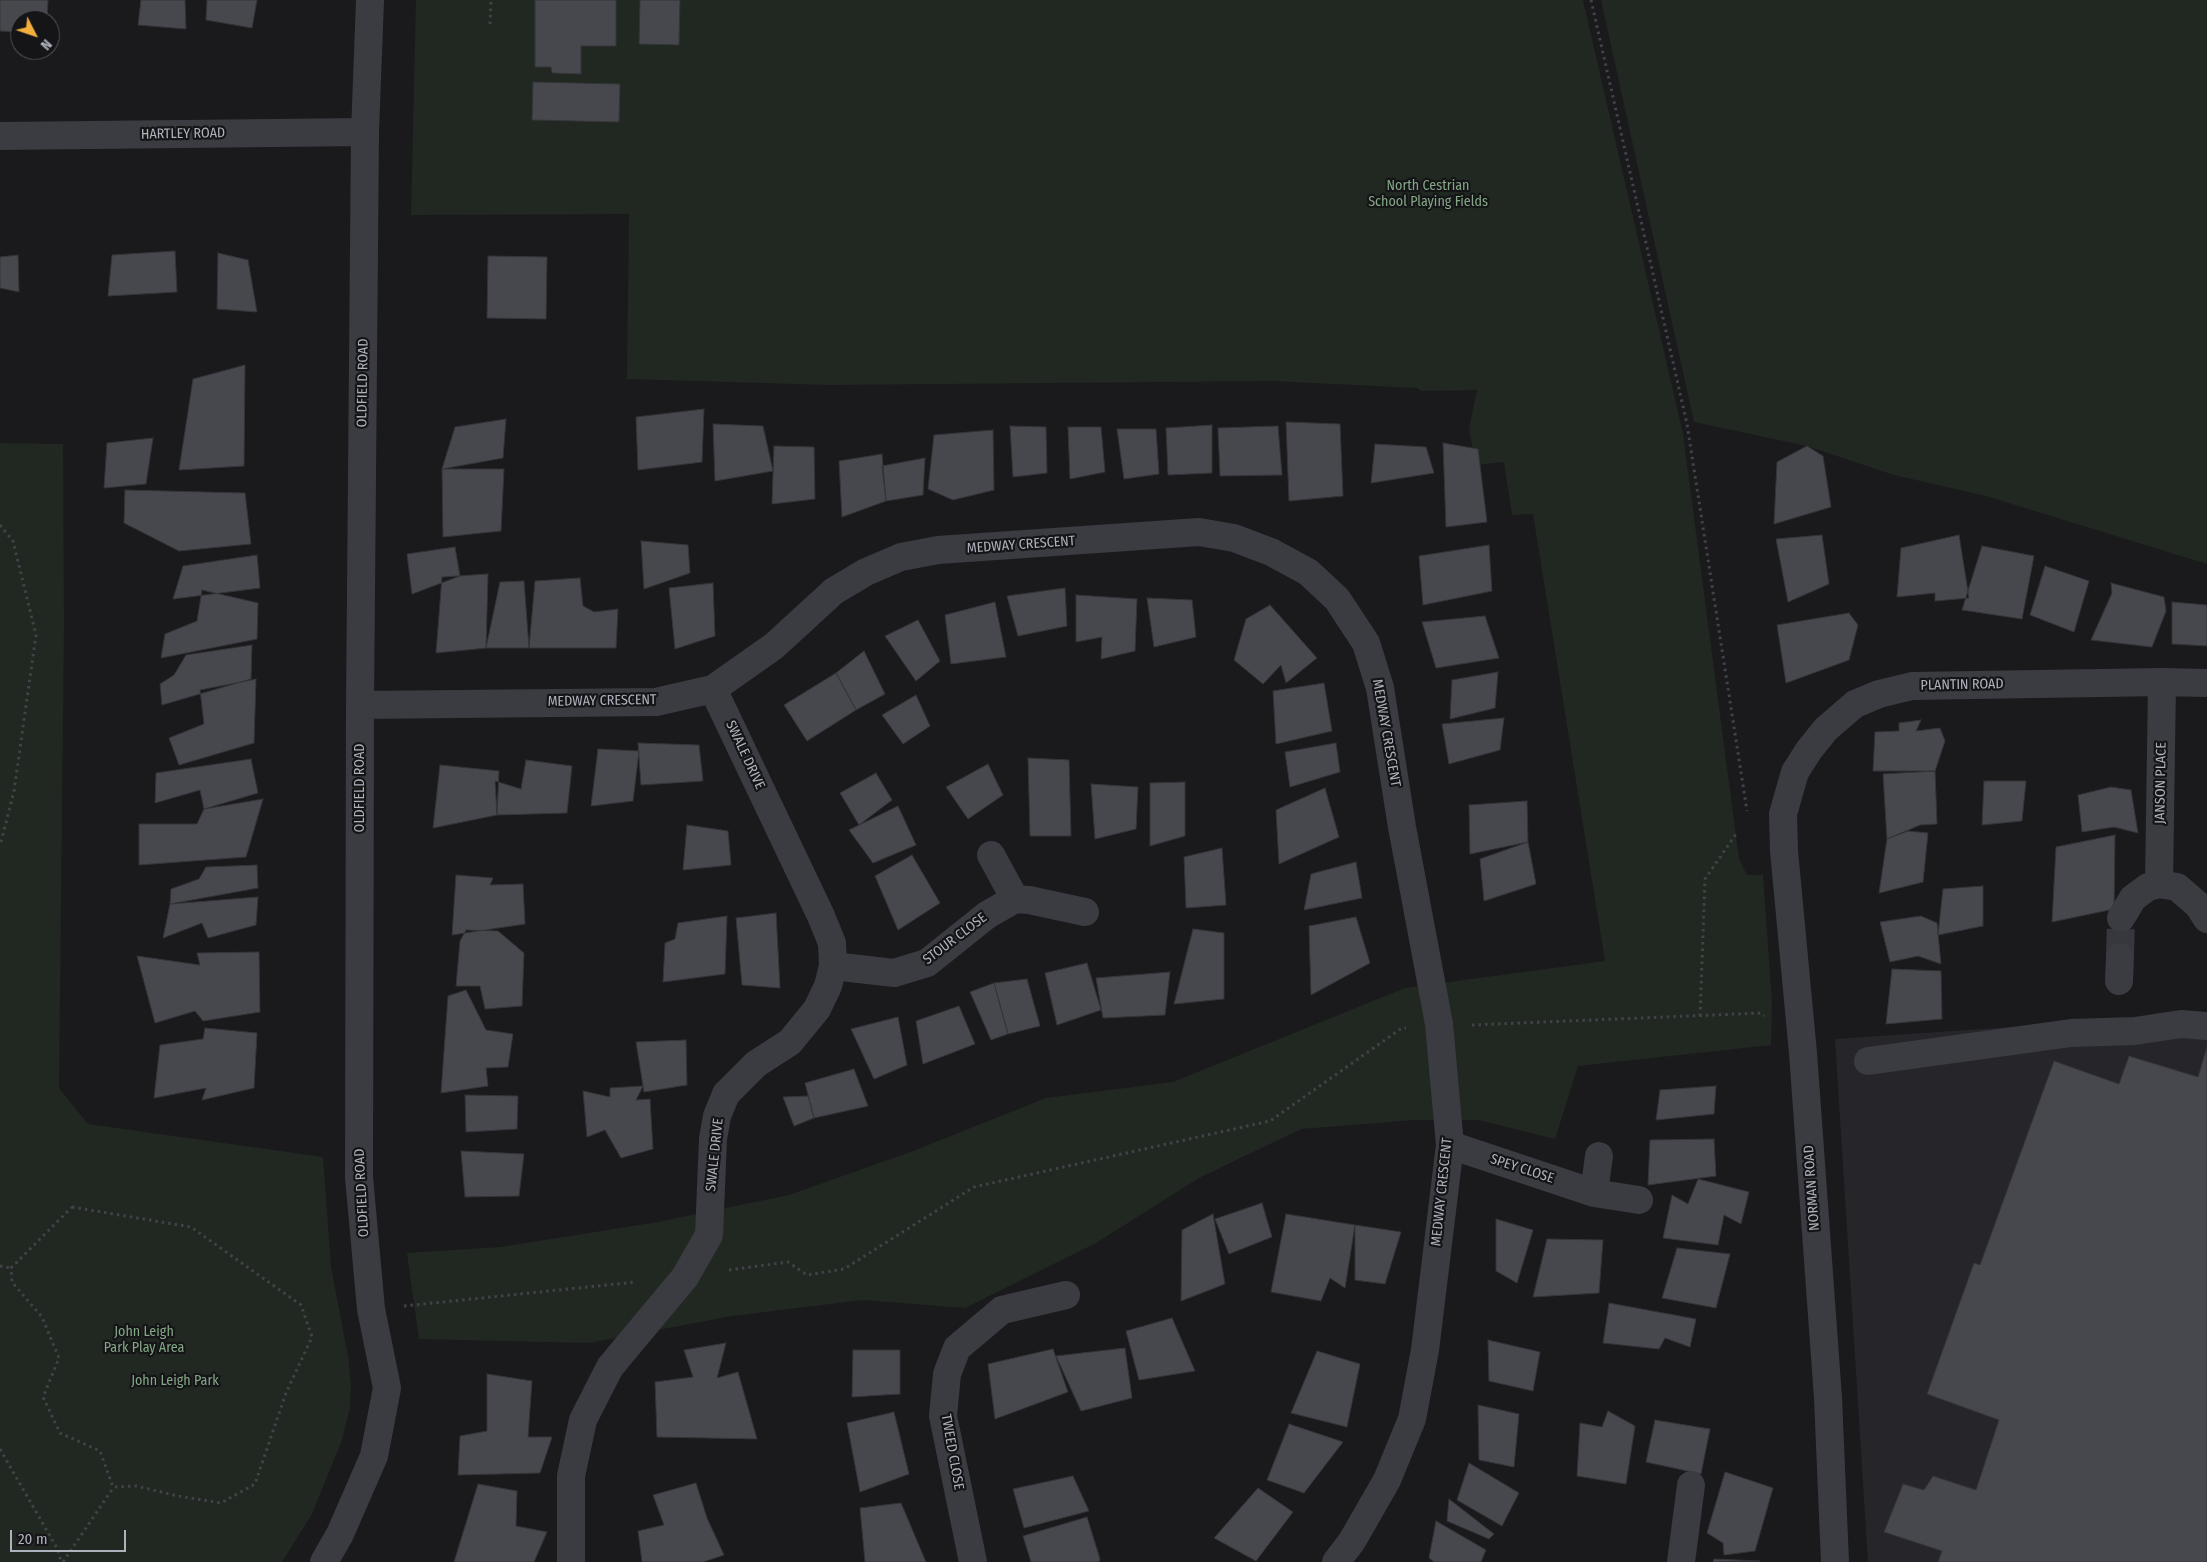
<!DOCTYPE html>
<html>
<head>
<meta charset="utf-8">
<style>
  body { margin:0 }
  #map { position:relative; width:2207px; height:1562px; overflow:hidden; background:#1a1a1d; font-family:"Fira Sans Condensed",sans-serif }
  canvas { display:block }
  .north { position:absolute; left:10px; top:10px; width:50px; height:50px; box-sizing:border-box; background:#151518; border:1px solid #52545a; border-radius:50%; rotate:131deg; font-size:14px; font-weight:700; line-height:20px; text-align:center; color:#adb2bc }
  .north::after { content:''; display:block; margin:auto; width:18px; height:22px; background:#f3ae3c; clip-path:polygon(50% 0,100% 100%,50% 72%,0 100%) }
  .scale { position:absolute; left:10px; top:1530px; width:116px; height:22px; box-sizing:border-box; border:2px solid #adb2bc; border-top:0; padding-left:6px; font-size:15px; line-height:18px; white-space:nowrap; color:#adb2bc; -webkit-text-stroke:4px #151518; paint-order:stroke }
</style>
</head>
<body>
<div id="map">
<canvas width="2207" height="1562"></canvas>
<div class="north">N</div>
<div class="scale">20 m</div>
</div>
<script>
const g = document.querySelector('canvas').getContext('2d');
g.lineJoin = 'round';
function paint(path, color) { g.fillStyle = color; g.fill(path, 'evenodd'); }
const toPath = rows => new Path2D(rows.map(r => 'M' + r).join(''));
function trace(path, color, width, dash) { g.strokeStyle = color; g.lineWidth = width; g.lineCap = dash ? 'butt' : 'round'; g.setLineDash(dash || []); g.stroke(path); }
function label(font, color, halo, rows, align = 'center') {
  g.font = font + ' "Fira Sans Condensed",sans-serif'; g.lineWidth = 4.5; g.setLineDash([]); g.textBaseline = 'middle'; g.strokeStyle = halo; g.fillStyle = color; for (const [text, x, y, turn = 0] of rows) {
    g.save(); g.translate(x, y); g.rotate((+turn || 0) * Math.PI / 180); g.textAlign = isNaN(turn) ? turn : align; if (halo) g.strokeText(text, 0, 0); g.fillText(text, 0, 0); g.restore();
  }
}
const built = toPath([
  [2207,1021,2207,1562,1868,1562,1835,1039,2055,1024]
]);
const green = toPath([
  [416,0,1583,0,1683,434,1739,859,1747,875,1763,875,1772,1002,1771,1045,1578,1066,1555,1139,1479,1120,1414,1120,1301,1129,1199,1178,1096,1243,965,1308,863,1300,732,1316,589,1343,419,1339,407,1253,501,1247,658,1222,789,1195,913,1151,1046,1098,1173,1082,1405,988,1605,961,1533,514,1512,515,1504,462,1476,465,1469,429,1477,390,1421,391,1417,388,1272,381,829,385,627,379,629,214,411,215],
  [1601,0,2207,0,2207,564,1986,496,1894,475,1807,446,1694,422],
  [0,443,63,444,64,625,59,1088,88,1124,323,1157,331,1267,348,1356,351,1385,350,1408,342,1440,312,1514,282,1562,0,1562]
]);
const building = toPath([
  [0,0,48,0,47,20,20,20,20,32,0,31,0,0],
  [141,0,185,0,186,29,138,25,141,0],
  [207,0,257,0,252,28,206,20,207,0],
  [535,0,616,0,616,46,581,46,581,74,552,73,551,67,535,67,535,0],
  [640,0,680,0,679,45,639,44,640,0],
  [533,82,620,84,619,122,532,120,533,82],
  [175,251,177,292,108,296,112,255,175,251],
  [218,253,248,260,257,312,217,309,218,253],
  [18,255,19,292,0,288,0,257,18,255],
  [488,256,547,257,546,319,487,318,488,256],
  [245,365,244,466,179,470,193,379,245,365],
  [704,409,702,462,638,470,636,417,704,409],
  [506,419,503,458,442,469,455,427,506,419],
  [1286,422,1340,424,1343,496,1289,501,1286,422],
  [713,424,763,426,773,471,715,481,713,424],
  [1212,425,1212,473,1168,475,1166,428,1212,425],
  [1010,426,1046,427,1047,473,1013,477,1010,426],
  [1278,426,1282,475,1220,476,1218,428,1278,426],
  [1068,427,1101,427,1105,472,1070,479,1068,427],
  [1117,429,1156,429,1159,474,1124,479,1117,429],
  [993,430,994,490,953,500,928,489,934,435,993,430],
  [153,438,146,484,104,488,107,443,153,438],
  [1443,443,1478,449,1487,522,1446,527,1443,443],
  [1375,444,1426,447,1434,473,1371,483,1375,444],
  [774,446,814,447,815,499,772,504,774,446],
  [1807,446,1823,456,1831,507,1774,524,1777,462,1807,446],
  [882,454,886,501,842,517,839,461,882,454],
  [925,458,923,495,886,501,882,466,925,458],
  [442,469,504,469,501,531,443,537,442,469],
  [125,490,245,493,251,544,179,551,124,523,125,490],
  [1822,535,1829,584,1788,602,1776,539,1822,535],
  [1959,535,1969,598,1935,601,1935,593,1897,597,1901,548,1959,535],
  [641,541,688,545,690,573,644,589,641,541],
  [1489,545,1492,591,1423,605,1419,556,1489,545],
  [1982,546,2034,556,2022,619,1962,610,1982,546],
  [455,547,460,576,412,594,407,554,455,547],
  [257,555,260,588,173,599,183,566,257,555],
  [2045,566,2089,581,2074,632,2030,615,2045,566],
  [488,574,486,648,436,653,442,577,488,574],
  [580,578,583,606,594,612,618,609,616,648,529,648,535,581,580,578],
  [524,581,529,648,486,648,500,582,524,581],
  [713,583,715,636,675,649,669,588,713,583],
  [2111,583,2164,597,2166,611,2152,647,2091,640,2112,593,2111,583],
  [1065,588,1067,626,1018,636,1007,596,1065,588],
  [202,590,258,603,257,639,161,658,165,634,197,621,202,590],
  [1076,595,1137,599,1135,651,1101,659,1102,637,1076,642,1076,595],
  [1147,598,1192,600,1196,637,1154,647,1147,598],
  [995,602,1006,657,951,664,945,615,995,602],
  [2172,602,2207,605,2207,646,2172,644,2172,602],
  [1270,605,1317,658,1286,683,1281,665,1263,684,1234,660,1246,619,1270,605],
  [1849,613,1858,625,1849,660,1786,683,1777,625,1849,613],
  [1485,616,1499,658,1436,668,1422,622,1485,616],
  [918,620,940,661,916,681,885,636,918,620],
  [252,645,251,679,162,705,160,684,174,675,186,655,252,645],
  [864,651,885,694,856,710,836,673,864,651],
  [1498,672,1495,708,1450,719,1452,680,1498,672],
  [836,673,856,710,807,741,784,705,836,673],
  [256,679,254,743,179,765,169,738,204,724,200,690,256,679],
  [1324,683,1332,731,1276,744,1273,691,1324,683],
  [916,695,930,726,903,744,882,715,916,695],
  [1504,718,1500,750,1449,764,1442,724,1504,718],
  [1921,720,1916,731,1940,728,1945,741,1935,771,1873,771,1875,732,1899,731,1899,723,1921,720],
  [638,743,699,745,703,781,641,785,638,743],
  [1336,743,1340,772,1290,787,1285,752,1336,743],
  [598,749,639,751,633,801,591,806,598,749],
  [1028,758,1069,760,1071,836,1030,836,1028,758],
  [251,759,258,793,204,809,200,790,155,803,156,773,251,759],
  [526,760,572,766,567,813,497,815,495,781,521,789,526,760],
  [988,764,1003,795,968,819,946,787,988,764],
  [440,765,499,771,497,815,433,828,440,765],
  [1935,771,1937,824,1920,825,1887,839,1883,774,1935,771],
  [876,773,892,800,859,825,840,793,876,773],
  [1984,781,2026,781,2022,821,1982,825,1984,781],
  [1185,782,1185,836,1150,846,1150,783,1185,782],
  [1091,784,1138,787,1136,829,1095,839,1091,784],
  [2111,787,2131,790,2138,833,2114,827,2082,832,2078,795,2111,787],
  [1325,788,1339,837,1279,864,1276,810,1325,788],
  [263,799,246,857,139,865,139,824,197,824,204,809,263,799],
  [1527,801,1528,842,1470,854,1469,805,1527,801],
  [898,806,916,845,873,863,849,830,898,806],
  [687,825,728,831,731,865,683,870,687,825],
  [1908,831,1928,833,1923,882,1879,893,1887,839,1908,831],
  [2115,835,2114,909,2052,922,2056,847,2115,835],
  [1528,842,1536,884,1484,901,1480,859,1528,842],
  [1222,848,1226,905,1186,908,1184,857,1222,848],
  [912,855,940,903,898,930,875,876,912,855],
  [1356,862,1362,898,1304,910,1311,874,1356,862],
  [257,865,258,888,170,904,171,889,199,879,206,867,257,865],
  [456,875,493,878,490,885,523,884,525,924,452,935,456,875],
  [1983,886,1983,926,1938,935,1943,889,1983,886],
  [258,897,256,925,208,938,202,923,163,938,170,904,258,897],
  [776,913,780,988,742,985,736,918,776,913],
  [727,916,725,974,663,982,665,943,675,939,678,923,727,916],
  [1921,916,1937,923,1941,964,1918,956,1890,962,1880,922,1921,916],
  [1356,917,1370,963,1311,995,1309,926,1356,917],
  [1193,929,1224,933,1224,999,1174,1004,1193,929],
  [466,930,498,931,524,953,522,1006,485,1009,480,986,456,986,460,941,466,930],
  [259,952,260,1012,203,1021,195,1011,155,1023,137,956,200,965,197,953,259,952],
  [1087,963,1101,1010,1057,1025,1045,973,1087,963],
  [1892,969,1941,971,1942,1019,1886,1024,1892,969],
  [1170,972,1165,1015,1103,1018,1096,978,1170,972],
  [1027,979,1040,1026,1008,1034,994,983,1027,979],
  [994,983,1008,1034,991,1040,970,992,994,983],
  [466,990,486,1030,513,1034,508,1067,486,1068,488,1086,441,1093,448,996,466,990],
  [959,1006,975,1044,923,1064,916,1021,959,1006],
  [898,1017,907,1065,874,1079,851,1029,898,1017],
  [205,1028,257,1033,254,1088,202,1100,206,1088,154,1098,160,1045,203,1039,205,1028],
  [686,1040,687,1085,644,1092,636,1042,686,1040],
  [2207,1047,2207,1562,1938,1562,1942,1551,1884,1532,1903,1484,1924,1490,1933,1476,1976,1490,1999,1420,1927,1394,1974,1263,1980,1265,2054,1061,2119,1084,2129,1056,2198,1077,2207,1047],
  [854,1069,868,1106,814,1118,805,1083,854,1069],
  [643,1086,636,1100,650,1099,653,1149,621,1158,605,1130,587,1137,583,1091,610,1097,610,1088,643,1086],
  [1716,1086,1714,1114,1656,1120,1660,1090,1716,1086],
  [465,1095,518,1096,517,1129,466,1132,465,1095],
  [808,1096,814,1118,794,1126,783,1097,808,1096],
  [1714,1139,1716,1176,1648,1185,1650,1140,1714,1139],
  [461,1151,524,1154,519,1196,465,1197,461,1151],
  [1698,1179,1749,1192,1741,1224,1724,1215,1718,1245,1663,1238,1672,1195,1688,1204,1698,1179],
  [1262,1203,1272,1237,1229,1254,1215,1219,1262,1203],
  [1213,1214,1225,1284,1181,1301,1182,1230,1213,1214],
  [1286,1214,1355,1225,1345,1288,1330,1278,1321,1301,1271,1292,1286,1214],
  [1496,1219,1533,1230,1517,1283,1496,1271,1496,1219],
  [1355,1225,1401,1232,1385,1284,1355,1280,1355,1225],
  [1547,1239,1603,1240,1599,1293,1533,1297,1547,1239],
  [1677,1248,1730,1254,1716,1308,1662,1298,1677,1248],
  [1609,1303,1696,1319,1690,1347,1665,1338,1659,1349,1603,1343,1609,1303],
  [1172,1318,1195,1371,1139,1380,1126,1331,1172,1318],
  [1488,1340,1540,1352,1533,1391,1489,1381,1488,1340],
  [726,1343,717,1378,738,1372,757,1439,657,1437,655,1382,693,1377,684,1350,726,1343],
  [1125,1348,1132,1398,1081,1411,1056,1356,1125,1348],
  [1053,1349,1068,1392,995,1419,988,1364,1053,1349],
  [853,1350,900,1350,900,1394,852,1397,853,1350],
  [1317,1351,1360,1364,1347,1427,1291,1413,1317,1351],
  [487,1374,532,1381,528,1437,552,1437,540,1473,458,1475,460,1436,487,1431,487,1374],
  [1478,1405,1519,1414,1514,1467,1479,1460,1478,1405],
  [1608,1411,1635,1426,1626,1484,1577,1476,1580,1423,1602,1427,1608,1411],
  [894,1412,909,1474,860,1492,847,1423,894,1412],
  [1655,1420,1710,1429,1701,1474,1646,1462,1655,1420],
  [1289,1424,1343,1442,1304,1493,1267,1480,1289,1424],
  [1469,1463,1519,1493,1502,1526,1457,1500,1469,1463],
  [1725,1472,1773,1488,1755,1551,1724,1555,1723,1543,1707,1533,1725,1472],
  [1073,1476,1089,1511,1024,1528,1013,1489,1073,1476],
  [696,1483,707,1518,724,1555,703,1562,642,1562,638,1531,664,1525,653,1495,696,1483],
  [478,1484,517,1491,516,1526,547,1532,534,1562,454,1562,478,1484],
  [1258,1488,1293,1512,1256,1561,1214,1538,1258,1488],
  [1449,1499,1494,1534,1489,1539,1447,1521,1449,1499],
  [901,1503,926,1562,865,1562,860,1508,901,1503],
  [1087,1517,1100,1559,1099,1562,1031,1562,1023,1536,1087,1517],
  [1436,1521,1486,1550,1481,1562,1434,1562,1429,1558,1436,1521],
  [1714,1559,1760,1561,1713,1562,1714,1559]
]);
const minorTunnel = toPath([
  [2120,957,2121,918]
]);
const path = toPath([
  [1591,0,1687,424,1747,811],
  [490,24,491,0],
  [0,525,13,541,36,635,14,791,0,846],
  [1700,1016,1705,879,1736,834],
  [1472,1025,1761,1013,1764,1016],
  [72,1207,191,1227,301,1305,312,1337,286,1393,255,1484,221,1503,178,1496,136,1486,113,1487,100,1451,60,1433,43,1397,59,1358,42,1317,12,1282,11,1268,72,1207],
  [0,1266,11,1268],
  [729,1270,788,1262,807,1275,844,1269,974,1187,1270,1121,1402,1028,1406,1028],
  [404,1306,636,1282],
  [0,1449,58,1550,61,1562],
  [63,1562,113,1488]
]);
const minor = toPath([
  [0,136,365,132],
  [360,705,656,702,713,689,774,646,834,591,866,572,901,557,938,550,1199,532,1234,538,1271,552,1308,572,1337,599,1366,643,1380,688,1402,827,1439,1024,1450,1145,1425,1350,1412,1419,1387,1480,1352,1541,1336,1562],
  [991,855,1015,899],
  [2159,884,2162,682],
  [2121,918,2133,898,2148,887,2159,884,2177,887,2198,905,2207,919],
  [833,966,894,973,927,963,987,915,1015,899,1029,900,1085,912],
  [2119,981,2120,957],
  [1868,1061,2071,1033,2135,1031,2181,1024,2207,1026],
  [1450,1145,1594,1193,1639,1200],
  [1594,1193,1599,1156],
  [324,1562,340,1534,374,1456,387,1388,371,1309,359,1177,360,705,365,132,370,0],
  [571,1562,571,1476,583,1420,610,1367,685,1277,709,1235,713,1139,717,1116,726,1094,756,1064,790,1042,817,1009,828,986,833,966,832,943,821,916,713,689],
  [973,1562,943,1416,947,1374,957,1348,1002,1310,1066,1295],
  [1681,1562,1691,1485],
  [1835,1562,1828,1398,1803,1053,1784,851,1783,814,1795,772,1809,750,1826,729,1855,704,1879,694,1912,686,2162,682,2207,683]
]);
const streetNames = [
  ["HARTLEY ROAD",183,134,-1],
  ["OLDFIELD ROAD",363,383,-89],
  ["MEDWAY CRESCENT",1021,545,-4],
  ["PLANTIN ROAD",1962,685,-1],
  ["MEDWAY CRESCENT",602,701,-1],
  ["MEDWAY CRESCENT",1386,733,80],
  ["SWALE DRIVE",745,755,65],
  ["JANSON PLACE",2161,783,-89],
  ["OLDFIELD ROAD",360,788,-90],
  ["STOUR CLOSE",955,939,-37],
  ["SWALE DRIVE",715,1155,-84],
  ["SPEY CLOSE",1522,1169,18],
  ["NORMAN ROAD",1812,1188,-94],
  ["MEDWAY CRESCENT",1442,1192,-84],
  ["OLDFIELD ROAD",362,1193,-93],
  ["TWEED CLOSE",952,1452,80]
];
const parkNames = [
  ["North Cestrian",1428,186],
  ["School Playing Fields",1428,202],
  ["John Leigh",144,1332],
  ["Park Play Area",144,1348],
  ["John Leigh Park",175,1381]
];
paint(built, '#26262a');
paint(green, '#202821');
paint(building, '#47484d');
trace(building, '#343439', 1);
trace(minorTunnel, '#37383d', 28, [28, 14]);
trace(path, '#414349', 3, [2.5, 4]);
trace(minor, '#3b3c42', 28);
label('14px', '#adb2bc', '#151518', streetNames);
label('14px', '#84a785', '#151518', parkNames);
</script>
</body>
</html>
